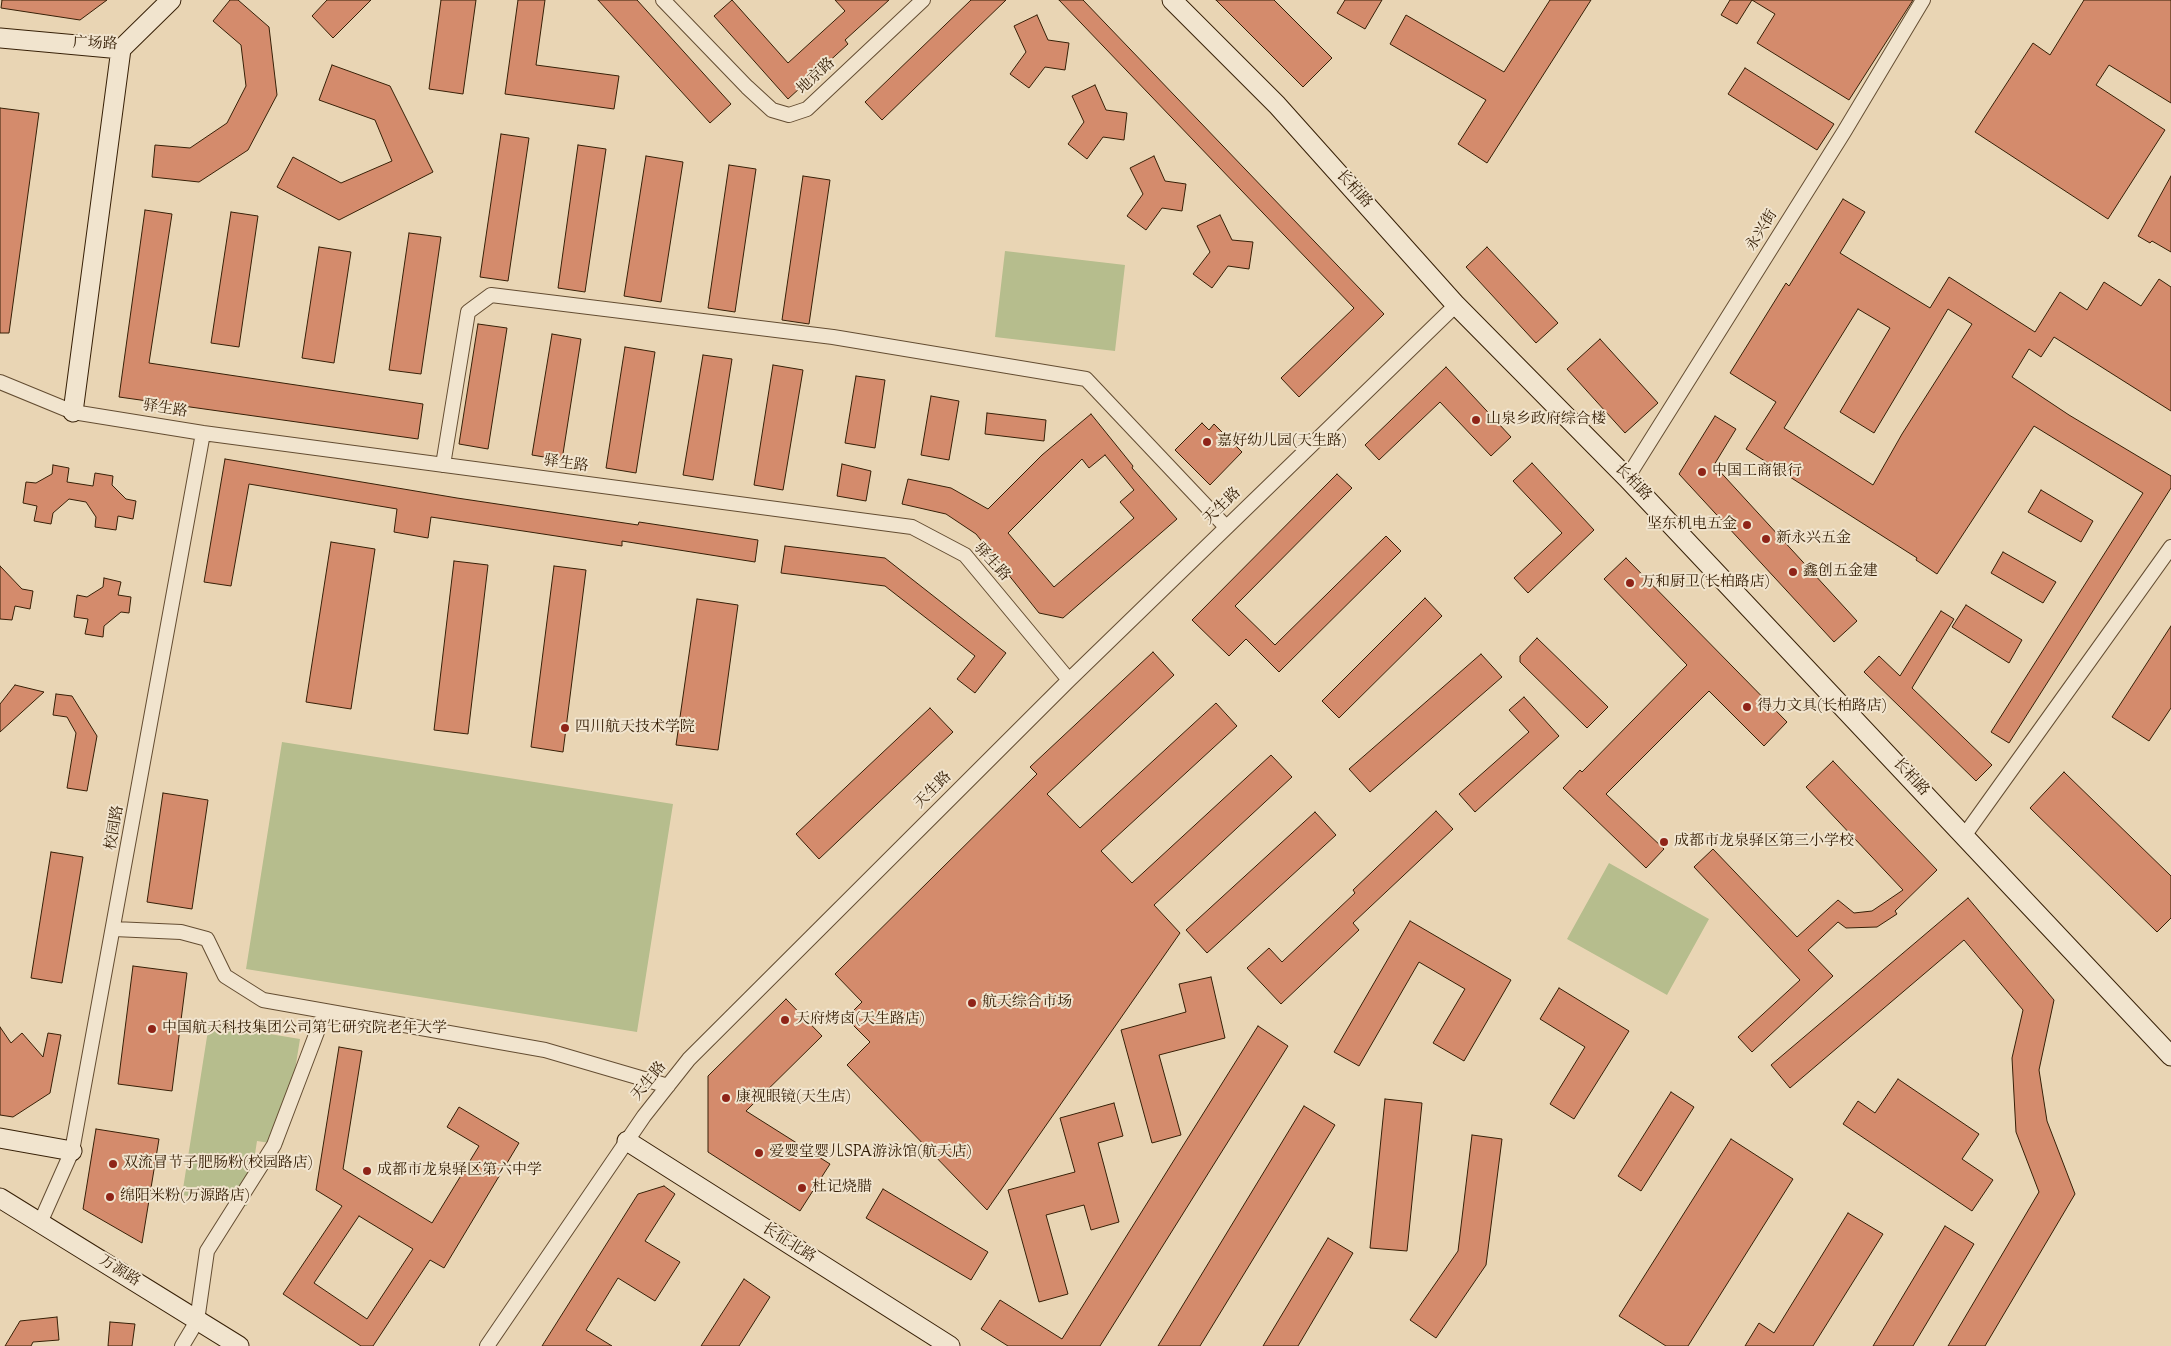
<!DOCTYPE html>
<html>
<head>
<meta charset="utf-8">
<style>
  body { margin:0 }
  canvas { display:block; background:#e9d5b4 }
</style>
</head>
<body>
<canvas width="2171" height="1346"></canvas>
<script>
const g = document.querySelector('canvas').getContext('2d');
g.lineJoin = 'round';
function paint(path, color) { g.fillStyle = color; g.fill(path, 'evenodd'); }
const toPath = rows => new Path2D(rows.map(r => 'M' + r).join(''));
function trace(path, color, width, dash) { g.strokeStyle = color; g.lineWidth = width; g.lineCap = dash ? 'butt' : 'round'; g.setLineDash(dash || []); g.stroke(path); }
function label(font, color, halo, rows, align = 'center') {
  g.font = font + ' "Sorts Mill Goudy","Noto Serif SC",serif'; g.lineWidth = 4; g.setLineDash([]); g.textBaseline = 'middle'; g.strokeStyle = halo; g.fillStyle = color; for (const [text, x, y, turn = 0] of rows) {
    g.save(); g.translate(x, y); g.rotate((+turn || 0) * Math.PI / 180); g.textAlign = isNaN(turn) ? turn : align; if (halo) g.strokeText(text, 0, 0); g.fillText(text, 0, 0); g.restore();
  }
}
const green = toPath([
  [1005,251,1125,265,1115,351,995,337],
  [282,742,673,804,637,1032,246,969],
  [1609,863,1709,919,1667,995,1567,939],
  [209,1024,300,1039,283,1145,257,1141,247,1206,182,1195]
]);
const building = toPath([
  [2,0,107,0,80,20,1,8,2,0],
  [230,0,238,0,269,27,277,95,248,150,199,182,152,177,155,145,190,148,227,123,246,86,241,45,213,21,230,0],
  [327,0,371,0,333,38,312,16,327,0],
  [441,0,476,0,463,94,429,89,441,0],
  [518,0,545,0,536,65,619,76,614,109,505,94,518,0],
  [598,0,637,0,731,104,710,123,598,0],
  [732,0,788,63,845,11,835,0,889,0,845,40,848,44,788,99,714,16,732,0],
  [971,0,1006,0,882,120,865,102,971,0],
  [1059,0,1083,0,1384,314,1299,397,1281,378,1354,308,1059,0],
  [1216,0,1274,0,1332,58,1303,87,1216,0],
  [1345,0,1382,0,1365,29,1337,13,1345,0],
  [1550,0,1591,0,1487,163,1458,144,1486,100,1390,44,1406,15,1504,72,1550,0],
  [1730,0,1913,0,1849,100,1757,43,1775,14,1752,0,1737,24,1721,15,1730,0],
  [2084,0,2171,0,2171,103,2109,65,2096,85,2165,130,2108,219,1975,132,2033,43,2050,55,2084,0],
  [1037,15,1048,40,1069,43,1065,70,1045,67,1029,88,1010,74,1026,52,1014,26,1037,15],
  [332,65,390,86,433,172,339,220,277,187,293,157,341,183,392,161,375,120,319,100,332,65],
  [1745,68,1834,124,1817,150,1728,94,1745,68],
  [1095,85,1106,110,1127,113,1124,140,1103,137,1087,159,1068,144,1084,122,1072,96,1095,85],
  [0,108,39,113,9,333,0,333,0,108],
  [501,134,529,138,508,281,480,277,501,134],
  [578,145,606,149,585,292,558,288,578,145],
  [646,156,683,162,661,302,624,296,646,156],
  [1154,156,1165,181,1186,184,1182,211,1162,208,1146,230,1127,216,1143,194,1130,168,1154,156],
  [729,165,756,169,735,312,708,308,729,165],
  [803,176,830,180,809,324,782,320,803,176],
  [2171,176,2171,252,2152,241,2150,243,2138,236,2171,176],
  [1843,199,1865,212,1840,253,1930,308,1949,277,2035,332,2060,292,2087,310,2104,282,2141,306,2159,279,2171,287,2171,411,2054,337,2041,357,2029,349,2012,377,2069,415,2171,476,2171,488,2009,743,1991,732,2143,493,2034,426,1937,574,1916,560,1917,558,1746,449,1776,402,1730,373,1786,283,1789,286,1843,199],
  [1858,309,1890,328,1840,412,1874,433,1948,309,1972,324,1902,434,1873,485,1784,428,1858,309],
  [145,210,172,214,149,363,423,404,418,439,119,397,145,210],
  [231,212,258,216,239,347,211,343,231,212],
  [1220,215,1232,240,1253,242,1249,269,1228,266,1212,288,1193,274,1210,252,1197,226,1220,215],
  [409,233,441,237,421,374,389,370,409,233],
  [319,247,351,252,334,363,302,358,319,247],
  [1487,247,1558,323,1536,343,1466,267,1487,247],
  [478,324,507,328,488,449,459,444,478,324],
  [552,334,581,339,562,460,532,455,552,334],
  [1600,339,1658,403,1625,433,1567,369,1600,339],
  [625,347,655,352,636,473,606,468,625,347],
  [703,355,732,359,713,480,683,475,703,355],
  [773,365,803,370,783,490,754,485,773,365],
  [1446,367,1511,437,1491,456,1440,402,1379,460,1365,445,1446,367],
  [856,376,885,380,875,448,845,443,856,376],
  [931,396,959,401,949,460,921,455,931,396],
  [987,413,1046,420,1044,441,985,434,987,413],
  [1091,414,1133,466,1132,468,1177,519,1063,618,1039,613,976,534,946,514,902,504,908,479,951,488,988,509,1042,455,1091,414],
  [1105,455,1134,490,1120,502,1134,518,1054,587,1008,533,1082,459,1089,468,1105,455],
  [1715,416,1736,429,1714,465,1857,621,1834,642,1679,474,1715,416],
  [1202,423,1209,430,1214,424,1242,452,1210,485,1175,450,1202,423],
  [225,459,457,498,638,525,639,522,758,540,755,562,622,541,622,546,431,517,428,538,394,532,397,509,249,484,231,586,204,582,225,459],
  [1532,463,1594,530,1528,593,1514,578,1562,533,1513,481,1532,463],
  [842,464,871,471,866,501,837,496,842,464],
  [53,465,69,468,67,482,93,486,95,473,113,476,112,485,126,499,136,501,133,519,118,516,116,530,95,527,96,517,86,502,69,499,53,513,51,524,34,521,37,506,23,503,26,482,36,483,52,474,53,465],
  [1337,474,1352,488,1235,606,1275,645,1386,536,1401,551,1279,672,1246,639,1229,656,1192,620,1337,474],
  [2041,490,2093,521,2081,542,2028,512,2041,490],
  [331,542,375,549,351,709,306,702,331,542],
  [785,546,885,558,1006,653,975,693,957,679,975,656,885,586,781,573,785,546],
  [2003,552,2056,582,2043,603,1991,573,2003,552],
  [1626,558,1787,722,1764,746,1709,691,1606,794,1664,849,1646,868,1563,788,1580,770,1582,772,1687,665,1604,579,1626,558],
  [454,561,488,565,468,734,434,730,454,561],
  [0,566,22,589,33,591,30,609,15,606,12,620,0,619,0,566],
  [554,566,586,570,563,752,531,747,554,566],
  [104,578,121,582,118,595,131,597,129,613,121,612,104,626,103,637,85,634,88,619,74,617,77,595,87,597,103,587,104,578],
  [1425,598,1442,616,1339,718,1322,701,1425,598],
  [697,599,738,605,718,750,676,745,697,599],
  [1966,605,2022,640,2009,663,1952,627,1966,605],
  [1941,611,1954,619,1912,688,1992,765,1976,781,1864,672,1879,656,1900,676,1941,611],
  [2171,626,2171,708,2149,741,2112,717,2171,626],
  [1537,638,1608,707,1587,728,1520,662,1520,656,1537,638],
  [1153,652,1174,675,1047,794,1080,828,1216,703,1237,726,1101,851,1132,883,1271,755,1292,777,1154,905,1180,933,987,1210,847,1065,870,1042,846,1018,862,1002,835,974,1037,774,1030,767,1153,652],
  [1481,654,1502,677,1370,792,1349,769,1481,654],
  [15,685,44,692,0,732,0,704,15,685],
  [56,694,72,696,97,736,87,791,67,788,76,733,67,717,53,715,56,694],
  [1524,697,1559,736,1475,812,1459,794,1529,732,1509,710,1524,697],
  [930,708,953,732,819,859,796,834,930,708],
  [1833,761,1937,870,1895,911,1897,914,1877,927,1846,928,1838,922,1808,950,1833,976,1752,1052,1738,1037,1800,980,1694,867,1713,849,1797,937,1838,900,1854,913,1872,911,1903,890,1806,787,1833,761],
  [2064,772,2171,876,2171,918,2157,932,2030,808,2064,772],
  [163,793,208,800,192,909,147,902,163,793],
  [1436,811,1453,829,1353,923,1359,930,1281,1004,1247,968,1269,948,1282,962,1355,893,1353,890,1436,811],
  [1315,812,1336,835,1207,953,1186,930,1315,812],
  [51,852,83,857,62,983,31,978,51,852],
  [1968,898,2054,1000,2039,1070,2047,1121,2075,1194,1985,1346,1948,1346,2039,1192,2016,1132,2012,1058,2023,1010,1964,940,1790,1088,1771,1065,1968,898],
  [1410,921,1511,980,1464,1061,1433,1043,1465,989,1419,962,1359,1066,1334,1052,1410,921],
  [133,966,187,973,172,1091,118,1084,133,966],
  [1211,977,1225,1038,1159,1055,1181,1135,1152,1143,1121,1030,1186,1012,1179,984,1211,977],
  [1559,988,1629,1031,1574,1119,1550,1104,1585,1047,1540,1019,1559,988],
  [786,999,822,1036,746,1111,830,1164,800,1211,708,1152,708,1076,786,999],
  [1258,1026,1288,1046,1100,1346,1008,1346,981,1329,1000,1300,1062,1339,1258,1026],
  [0,1027,11,1043,22,1033,43,1057,48,1033,61,1035,50,1093,13,1117,0,1115,0,1027],
  [339,1047,362,1051,343,1169,432,1223,479,1146,447,1127,459,1107,519,1143,444,1268,430,1260,373,1346,361,1346,283,1294,342,1206,316,1190,339,1047],
  [359,1216,413,1249,367,1319,314,1283,359,1216],
  [1898,1079,1979,1134,1962,1159,1993,1180,1972,1211,1843,1124,1858,1101,1875,1113,1898,1079],
  [1671,1092,1694,1107,1641,1191,1618,1176,1671,1092],
  [1385,1099,1422,1103,1407,1251,1370,1248,1385,1099],
  [1114,1103,1123,1136,1098,1143,1119,1222,1091,1230,1084,1205,1046,1215,1068,1294,1039,1302,1008,1190,1075,1172,1060,1118,1114,1103],
  [1304,1106,1335,1125,1200,1346,1158,1346,1304,1106],
  [96,1129,159,1139,142,1243,83,1209,96,1129],
  [1472,1135,1502,1139,1486,1265,1436,1338,1410,1320,1458,1251,1472,1135],
  [1731,1139,1793,1179,1688,1346,1666,1346,1619,1316,1731,1139],
  [664,1186,675,1194,645,1241,680,1262,655,1301,618,1278,586,1330,612,1346,542,1346,638,1194,664,1186],
  [883,1189,988,1252,971,1280,866,1218,883,1189],
  [1848,1213,1883,1234,1813,1346,1745,1346,1759,1323,1774,1333,1848,1213],
  [1945,1226,1974,1244,1913,1346,1873,1346,1945,1226],
  [1328,1238,1353,1253,1298,1346,1263,1346,1328,1238],
  [744,1279,770,1297,739,1346,701,1346,744,1279],
  [57,1317,59,1340,33,1342,31,1346,5,1346,20,1321,57,1317],
  [110,1322,135,1324,132,1346,108,1346,110,1322]
]);
const street = toPath([
  [663,0,747,87,772,110,789,115,807,109,923,0],
  [0,382,73,412,203,433,912,527,965,555,1069,680],
  [443,465,468,312,491,295,833,337,1086,379,1226,527],
  [1627,478,1844,132,1923,0],
  [1964,836,2171,547],
  [114,929,181,932,207,939,225,976,263,1000,545,1050,668,1086],
  [40,1223,72,1151,203,433],
  [182,1346,197,1321,207,1251,274,1145,325,1011],
  [487,1346,644,1116,689,1059,1069,680,1456,305]
]);
const secondary = toPath([
  [1172,0,1277,105,1456,305,1627,478,2171,1056],
  [0,38,121,49,171,0],
  [73,412,121,49],
  [0,1138,72,1151],
  [627,1141,950,1346],
  [0,1198,239,1346]
]);
const markers = [
  [1476,420,5,"#8f2418"],
  [1207,442,5,"#8f2418"],
  [1702,472,5,"#8f2418"],
  [1747,525,5,"#8f2418"],
  [1766,539,5,"#8f2418"],
  [1793,572,5,"#8f2418"],
  [1630,583,5,"#8f2418"],
  [1747,707,5,"#8f2418"],
  [565,728,5,"#8f2418"],
  [1664,842,5,"#8f2418"],
  [972,1003,5,"#8f2418"],
  [785,1020,5,"#8f2418"],
  [152,1029,5,"#8f2418"],
  [726,1098,5,"#8f2418"],
  [759,1153,5,"#8f2418"],
  [113,1164,5,"#8f2418"],
  [367,1171,5,"#8f2418"],
  [802,1188,5,"#8f2418"],
  [110,1197,5,"#8f2418"]
];
const streetNames = [
  ["广场路",95,45,2],
  ["地京路",817,77,-43],
  ["长柏路",1353,190,48],
  ["永兴街",1763,231,-58],
  ["驿生路",165,410,9],
  ["驿生路",566,465,8],
  ["长柏路",1632,483,46],
  ["天生路",1223,507,-44],
  ["驿生路",991,563,48],
  ["长柏路",1910,778,47],
  ["天生路",934,791,-45],
  ["校园路",116,828,-80],
  ["天生路",650,1082,-51],
  ["长征北路",788,1244,32],
  ["万源路",119,1272,32]
];
const poiNames = [
  ["山泉乡政府综合楼",1486,420],
  ["嘉好幼儿园(天生路)",1217,442],
  ["中国工商银行",1712,472],
  ["坚东机电五金",1737,525,"right"],
  ["新永兴五金",1776,539],
  ["鑫创五金建",1803,572],
  ["万和厨卫(长柏路店)",1640,583],
  ["得力文具(长柏路店)",1757,707],
  ["四川航天技术学院",575,728],
  ["成都市龙泉驿区第三小学校",1674,842],
  ["航天综合市场",982,1003],
  ["天府烤卤(天生路店)",795,1020],
  ["中国航天科技集团公司第七研究院老年大学",162,1029],
  ["康视眼镜(天生店)",736,1098],
  ["爱婴堂婴儿SPA游泳馆(航天店)",769,1153],
  ["双流冒节子肥肠粉(校园路店)",123,1164],
  ["成都市龙泉驿区第六中学",377,1171],
  ["杜记烧腊",812,1188],
  ["绵阳米粉(万源路店)",120,1197]
];
paint(green, '#b6bd8d');
paint(building, '#d48b6c');
trace(building, '#372007', 1);
trace(street, '#644d32', 16);
trace(secondary, '#372007', 21);
trace(street, '#f1e4ce', 14);
trace(secondary, '#f1e4ce', 19);
for (const [x, y, r, color] of markers) { const dot = new Path2D(); dot.arc(x, y, r, 0, 2 * Math.PI); g.fillStyle = color; g.fill(dot); trace(dot, '#f1e4ce', 2); }
label('15px', '#372007', '#f1e4ce', streetNames);
label('15px', '#372007', '#f1e4ce', poiNames, 'left');
</script>
</body>
</html>
